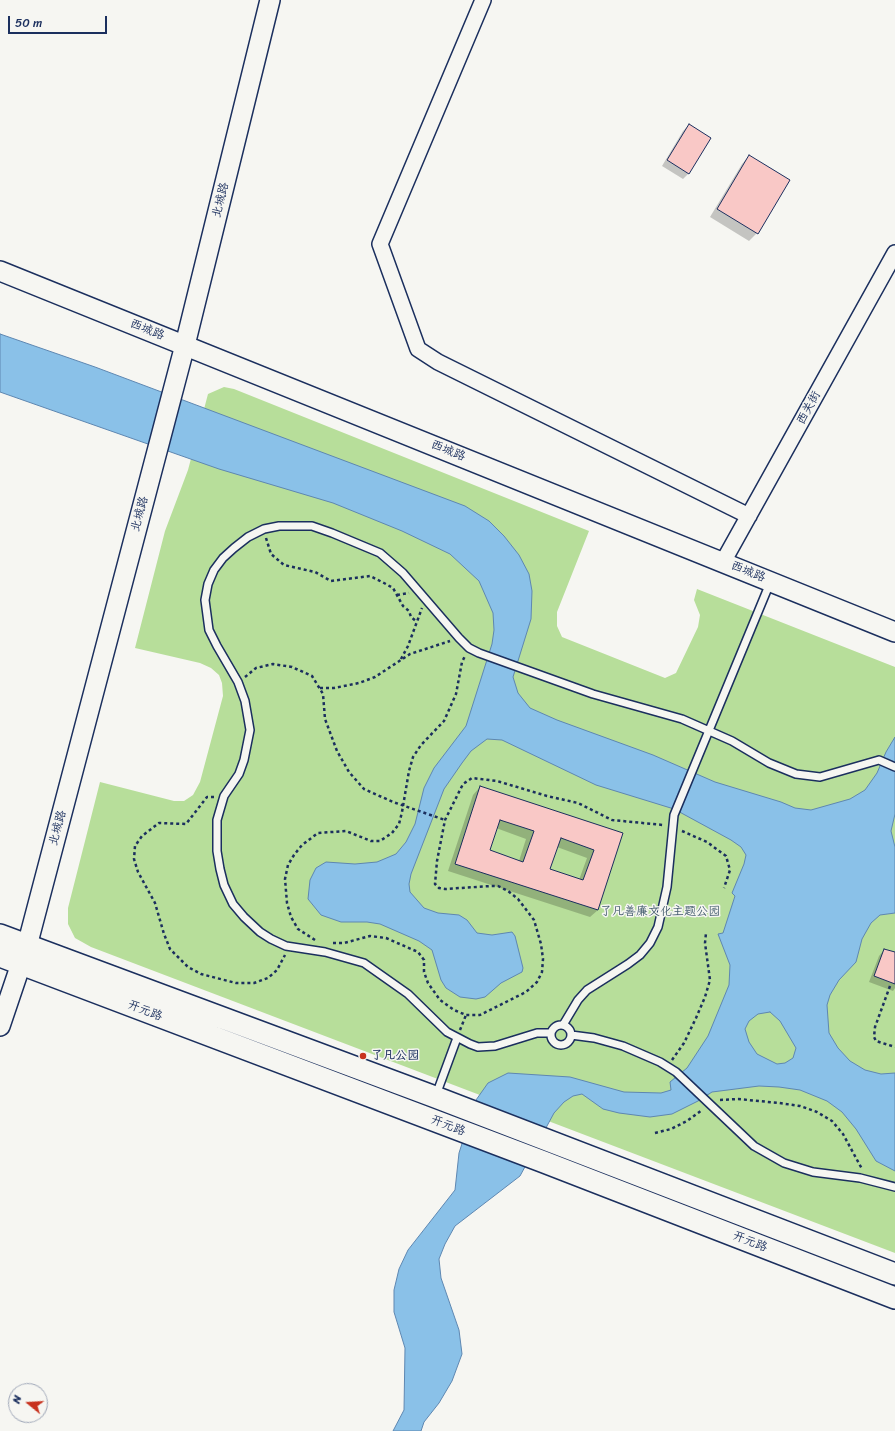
<!DOCTYPE html>
<html>
<head>
<meta charset="utf-8">
<style>
  body { margin:0 }
  #map { position:relative; width:895px; height:1431px; overflow:hidden; background:#f6f6f2; font-family:Sriracha,sans-serif }
  canvas { display:block }
  .north { position:absolute; left:8px; top:1383px; width:40px; height:40px; box-sizing:border-box; background:#f6f6f2; border:1px solid #9ea6b7; border-radius:50%; rotate:288deg; font-size:11px; font-weight:700; line-height:16px; text-align:center; color:#1b2f5e }
  .north::after { content:''; display:block; margin:auto; width:14px; height:18px; background:#c8321e; clip-path:polygon(50% 0,100% 100%,50% 72%,0 100%) }
  .scale { position:absolute; left:8px; top:16px; width:99px; height:18px; box-sizing:border-box; border:2px solid #1b2f5e; border-top:0; padding-left:5px; font-size:12px; line-height:14px; white-space:nowrap; color:#1b2f5e; -webkit-text-stroke:3px #f6f6f2; paint-order:stroke }
</style>
</head>
<body>
<div id="map">
<canvas width="895" height="1431"></canvas>
<div class="north">N</div>
<div class="scale">50 m</div>
</div>
<script>
const g = document.querySelector('canvas').getContext('2d');
g.lineJoin = 'round';
function paint(path, color) { g.fillStyle = color; g.fill(path, 'evenodd'); }
const toPath = rows => new Path2D(rows.map(r => 'M' + r).join(''));
function trace(path, color, width, dash) { g.strokeStyle = color; g.lineWidth = width; g.lineCap = dash ? 'butt' : 'round'; g.setLineDash(dash || []); g.stroke(path); }
function label(font, color, halo, rows, align = 'center') {
  g.font = font + ' Sriracha,"LXGW WenKai TC",sans-serif'; g.lineWidth = 3; g.setLineDash([]); g.textBaseline = 'middle'; g.strokeStyle = halo; g.fillStyle = color; for (const [text, x, y, turn = 0] of rows) {
    g.save(); g.translate(x, y); g.rotate((+turn || 0) * Math.PI / 180); g.textAlign = isNaN(turn) ? turn : align; if (halo) g.strokeText(text, 0, 0); g.fillText(text, 0, 0); g.restore();
  }
}
const green = toPath([
  [224,387,234,389,589,531,557,612,557,626,562,637,665,678,676,673,698,627,700,615,694,600,697,589,895,667,895,1253,91,947,75,938,68,924,68,908,100,782,174,801,184,801,193,795,200,782,223,696,222,683,219,675,211,668,200,663,135,648,165,531,188,470,208,394]
]);
const water = toPath([
  [0,334,95,367,465,506,489,521,504,536,519,555,529,574,532,591,531,619,513,677,518,693,530,708,557,720,653,755,715,782,781,802,795,808,811,810,850,799,865,790,877,773,886,752,895,737,895,814,891,831,895,847,895,913,880,915,871,923,862,939,856,962,839,980,830,995,827,1005,829,1033,838,1048,850,1061,865,1070,881,1074,895,1073,895,1171,876,1161,856,1129,842,1112,827,1101,800,1090,779,1087,759,1086,712,1092,698,1101,672,1114,650,1117,619,1113,603,1109,582,1094,573,1096,564,1102,554,1113,520,1176,455,1226,445,1244,439,1259,441,1278,459,1330,462,1354,452,1381,439,1403,424,1422,421,1431,393,1431,404,1410,405,1348,394,1312,394,1290,399,1269,408,1250,455,1190,459,1153,476,1100,488,1083,508,1073,570,1077,624,1092,661,1093,671,1090,670,1082,687,1068,708,1036,729,985,730,965,718,934,723,933,735,896,732,893,744,864,746,855,741,847,731,840,674,809,596,785,502,740,487,739,471,751,462,763,444,789,411,874,409,884,410,892,424,908,438,913,459,915,467,920,477,933,492,935,512,932,515,936,523,968,522,972,501,983,485,997,476,999,460,997,446,988,441,980,432,950,419,941,380,924,367,922,341,922,321,915,308,899,310,880,316,868,326,862,355,864,377,862,396,854,406,842,415,824,424,788,434,768,466,726,492,644,494,630,493,613,479,581,450,554,402,531,333,503,219,469,0,392,0,334],
  [770,1012,780,1021,796,1048,793,1058,785,1063,777,1064,757,1054,749,1042,745,1029,749,1021,758,1014,770,1012]
]);
const shadow = toPath([
  [689,125,689,173,683,179,662,166,683,131],
  [749,156,757,233,749,241,710,217,742,164],
  [480,787,622,833,598,910,590,917,448,871,473,795],
  [496,828,526,839,519,861,488,850],
  [557,847,587,858,579,880,549,869],
  [884,950,895,953,895,988,893,991,869,982,879,956]
]);
const building = toPath([
  [689,124,711,138,689,174,667,160,689,124],
  [749,155,790,180,758,234,717,209,749,155],
  [480,786,623,833,598,910,455,864,480,786],
  [500,820,534,831,523,862,490,850,500,820],
  [561,838,594,850,583,880,550,869,561,838],
  [884,949,895,952,895,984,874,976,884,949]
]);
const path = toPath([
  [266,538,271,554,284,565,315,572,331,581,370,576,384,583,393,588,403,606,409,611,411,617,417,622],
  [397,595,409,593],
  [401,659,408,646,422,608],
  [245,677,256,668,273,664,292,667,312,676,323,694,325,719,337,751,349,772,364,789,393,802,445,820],
  [320,688,334,688,359,683,375,677,410,654,450,641],
  [214,797,207,797,186,824,159,823,142,836,135,846,134,859,138,872,155,903,164,934,170,949,188,967,201,974,236,983,254,983,268,978,277,970,285,955],
  [682,831,707,842,726,856,730,870,724,888],
  [315,940,298,929,291,917,287,903,285,879,288,865,294,855,302,845,318,833,346,831,371,841,380,841,392,833,399,824,402,812,409,771,413,757,421,745,444,721,456,694,462,662,465,656],
  [333,943,344,943,370,936,386,938,418,952,424,960,424,972,428,983,440,1000,454,1010,466,1015,480,1015,526,992,537,982,542,972,543,959,541,944,534,920,518,899,508,891,498,886,491,886,445,889,439,888,435,884,437,861,445,820,463,784,472,778,497,781,547,796,578,803,612,820,663,825],
  [890,986,875,1027,874,1037,876,1041,895,1047],
  [460,1030,466,1015],
  [672,1060,684,1043,696,1018,705,997,710,980,705,943,706,933],
  [720,1100,738,1099,779,1103,800,1106,817,1112,832,1121,843,1134,862,1169],
  [655,1133,671,1129,687,1121,702,1110]
]);
const service = toPath([
  '551 1035a10 10 0 1 1 20 0a10 10 0 1 1-20 0Z',
  [563,1025,578,1000,587,990,628,964,640,955,650,943,658,927,667,887,674,815,770,583],
  [551,1033,537,1033,495,1046,478,1047,470,1044,447,1032,408,994,364,963,325,952,286,946,271,939,260,932,244,917,233,904,224,885,220,869,217,851,217,820,224,796,239,774,244,760,250,730,245,701,238,682,217,646,209,630,205,600,208,584,214,570,223,558,234,548,248,537,264,529,279,526,312,526,332,533,380,553,403,573,459,638,469,648,479,653,593,694,682,719,732,741,769,763,796,774,820,777,879,760,895,767],
  [571,1035,594,1038,623,1046,660,1062,676,1072,754,1146,784,1163,813,1172,860,1178,895,1187],
  [436,1095,457,1038]
]);
const minor = toPath([
  [483,0,380,244,418,349,438,362,749,516],
  [723,562,895,253]
]);
const tertiary = toPath([
  [0,271,895,632],
  [0,1026,27,946,185,345,270,0]
]);
const secondary = toPath([
  [0,935,435,1097,895,1274],
  [0,956,544,1162,895,1298]
]);
const markers = [
  [363,1056,4,"#c8321e"]
];
const streetNames = [
  ["北城路",221,200,-76],
  ["西城路",147,330,22],
  ["西关街",809,408,-61],
  ["西城路",448,451,22],
  ["北城路",140,514,-75],
  ["西城路",748,572,22],
  ["北城路",58,828,-75],
  ["开元路",145,1011,21],
  ["开元路",448,1126,21],
  ["开元路",750,1242,21]
];
const parkNames = [
  ["了凡善廉文化主题公园",660,912]
];
const poiNames = [
  ["了凡公园",371,1056]
];
paint(green, '#b7de9a');
paint(water, '#8ac1e8');
trace(water, '#5e87b1', 1);
paint(shadow, '#0003');
paint(building, '#f9c8c6');
trace(building, '#1b2f5e', 1);
trace(service, '#1b2f5e', 10);
trace(minor, '#1b2f5e', 18);
trace(tertiary, '#1b2f5e', 22);
trace(secondary, '#1b2f5e', 24);
trace(path, '#1b2f5e', 2.5, [3, 3]);
trace(service, '#f6f6f2', 7);
trace(minor, '#f6f6f2', 15);
trace(tertiary, '#f6f6f2', 19);
trace(secondary, '#f6f6f2', 21);
for (const [x, y, r, color] of markers) { const dot = new Path2D(); dot.arc(x, y, r, 0, 2 * Math.PI); g.fillStyle = color; g.fill(dot); trace(dot, '#f6f6f2', 1.5); }
label('12px', '#1b2f5e', '#f6f6f2', streetNames);
label('12px', '#425b6d', '#f6f6f2', parkNames);
label('bold 12px', '#1b2f5e', '#f6f6f2', poiNames, 'left');
</script>
</body>
</html>
